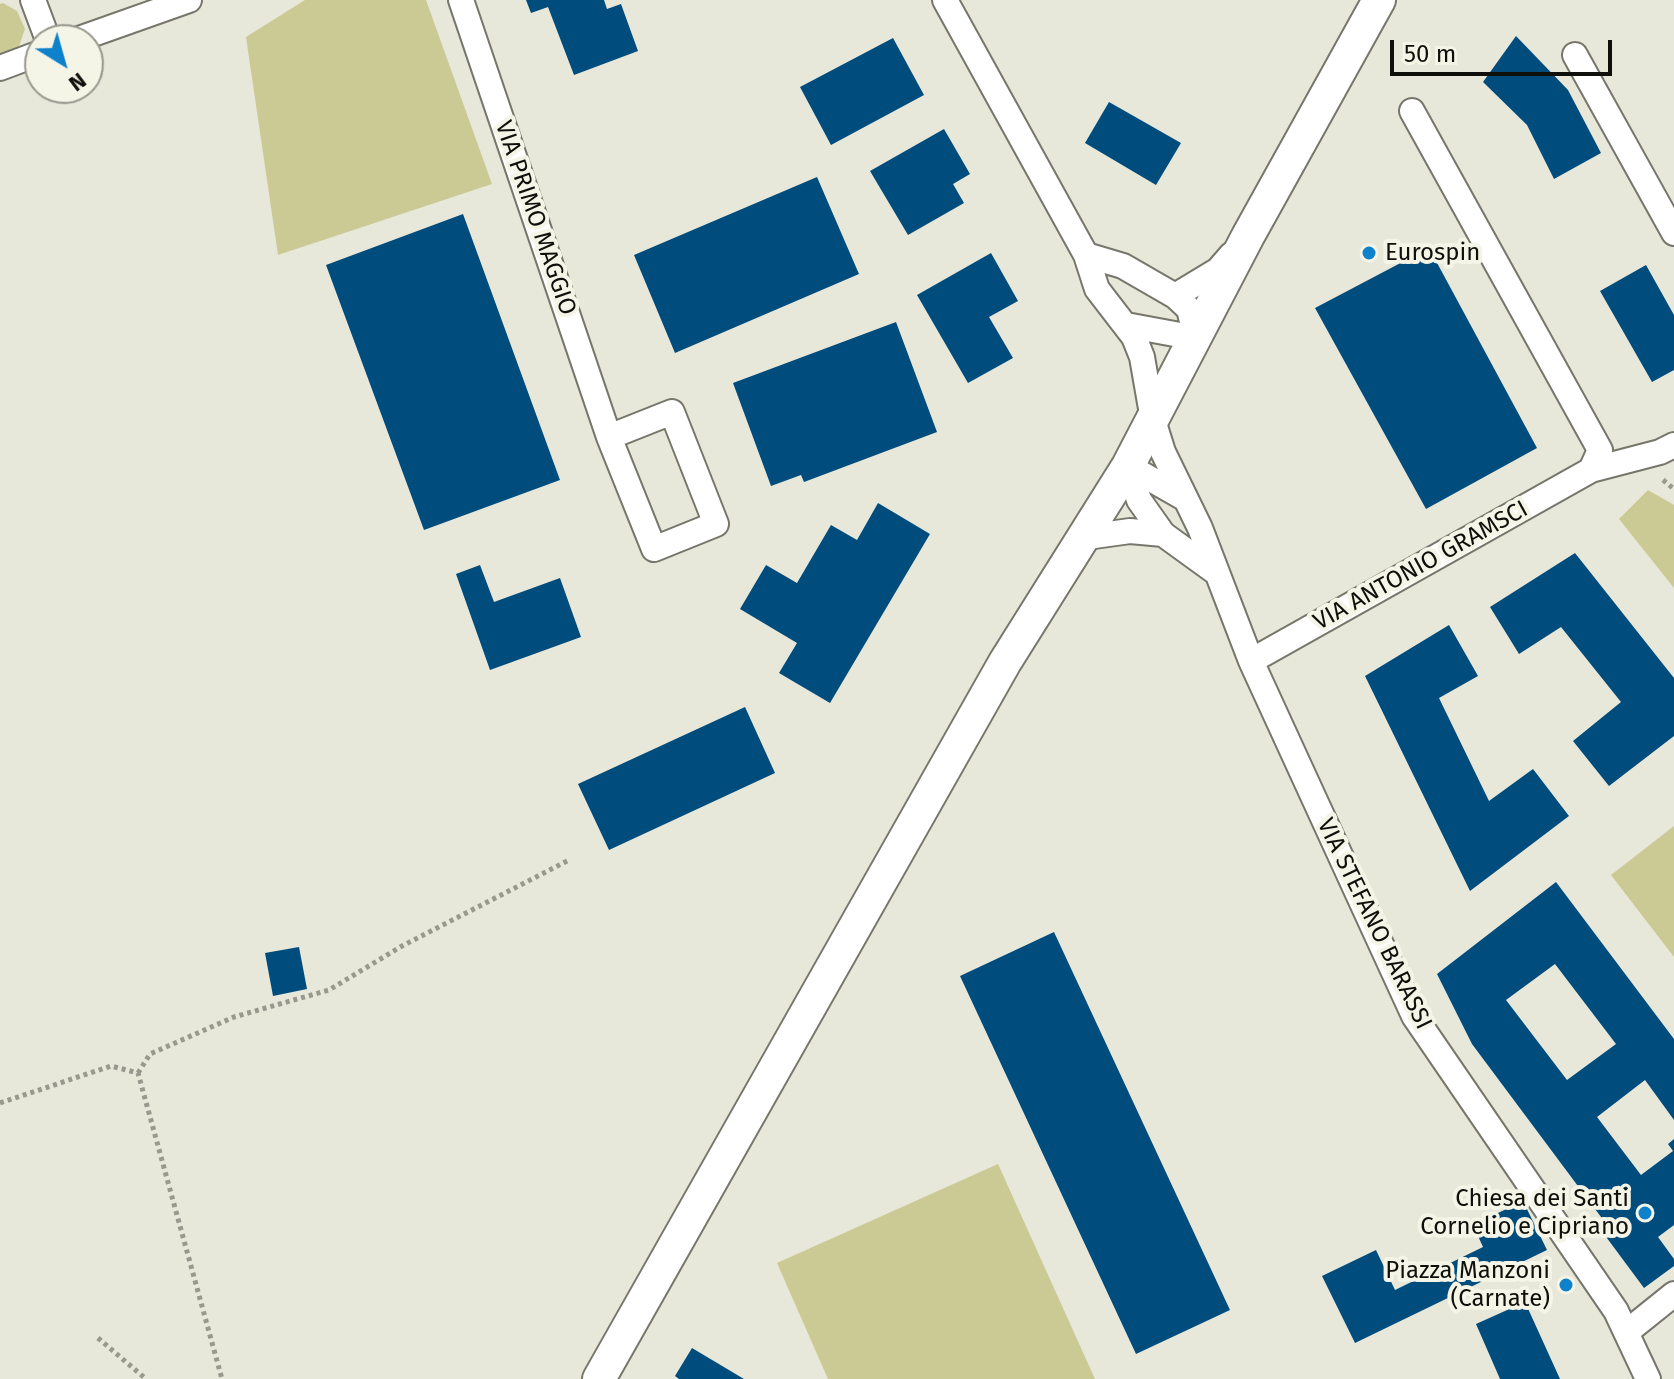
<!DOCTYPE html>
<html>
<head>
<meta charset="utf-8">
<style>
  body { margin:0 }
  #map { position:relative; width:1674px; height:1379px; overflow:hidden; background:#e7e7da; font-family:"Fira Sans",sans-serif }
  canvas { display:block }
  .north { position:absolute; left:24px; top:24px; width:80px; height:80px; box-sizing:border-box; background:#f4f4e7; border:2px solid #98988f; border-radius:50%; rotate:143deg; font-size:22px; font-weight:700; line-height:32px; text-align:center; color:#0f0f0b }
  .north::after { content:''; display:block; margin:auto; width:28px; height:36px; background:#0d81ca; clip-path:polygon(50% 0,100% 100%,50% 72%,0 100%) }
  .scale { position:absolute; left:1390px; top:40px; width:222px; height:36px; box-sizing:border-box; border:4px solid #0f0f0b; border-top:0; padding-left:10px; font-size:24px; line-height:28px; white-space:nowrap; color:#0f0f0b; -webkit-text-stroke:6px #f4f4e7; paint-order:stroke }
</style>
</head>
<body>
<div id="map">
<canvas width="1674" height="1379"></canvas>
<div class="north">N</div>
<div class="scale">50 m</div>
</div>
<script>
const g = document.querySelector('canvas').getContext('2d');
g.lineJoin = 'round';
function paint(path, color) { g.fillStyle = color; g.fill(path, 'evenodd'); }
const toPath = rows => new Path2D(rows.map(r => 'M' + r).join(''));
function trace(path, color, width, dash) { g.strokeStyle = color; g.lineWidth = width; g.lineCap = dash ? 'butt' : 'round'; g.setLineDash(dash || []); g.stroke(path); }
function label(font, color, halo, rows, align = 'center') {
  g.font = font + ' "Fira Sans",sans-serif'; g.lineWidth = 8; g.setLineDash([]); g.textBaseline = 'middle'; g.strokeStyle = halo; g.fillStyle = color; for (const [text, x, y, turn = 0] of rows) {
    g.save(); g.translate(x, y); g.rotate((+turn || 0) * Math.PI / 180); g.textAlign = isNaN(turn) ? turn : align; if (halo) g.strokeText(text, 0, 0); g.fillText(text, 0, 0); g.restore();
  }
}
const green = toPath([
  [305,0,426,0,492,184,278,255,246,37],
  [3,3,17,11,25,29,19,46,0,53,0,4],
  [1648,490,1674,505,1674,588,1619,519],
  [1674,826,1674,957,1611,875],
  [998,1164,1095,1379,828,1379,777,1263]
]);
const building = toPath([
  [526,0,604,0,607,9,621,4,638,51,574,75,548,7,531,13],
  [1516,36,1568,90,1601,153,1554,179,1527,125,1483,82],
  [893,38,924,95,831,145,800,87],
  [1109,102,1181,143,1156,185,1085,143],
  [944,129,970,174,953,184,964,203,908,235,870,171],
  [817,177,859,274,675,353,634,255],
  [463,214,560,480,424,530,326,265],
  [1429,248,1537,448,1426,509,1315,308],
  [991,253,1018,301,989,317,1013,358,968,383,917,295],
  [1646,265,1674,315,1674,370,1652,382,1600,291],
  [896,322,937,432,804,482,801,475,771,486,733,383],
  [878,503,930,534,830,703,779,673,797,643,740,609,766,565,797,583,831,525,857,540],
  [1575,553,1674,678,1674,736,1609,786,1573,741,1621,702,1561,627,1519,654,1490,607],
  [480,565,494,602,560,578,581,637,490,670,456,574],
  [1449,625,1478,676,1439,698,1489,801,1533,769,1569,816,1470,891,1365,676],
  [745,707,775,773,609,850,578,784],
  [1556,882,1674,1039,1674,1120,1645,1080,1597,1117,1641,1175,1673,1151,1668,1144,1674,1139,1674,1225,1658,1237,1674,1259,1674,1266,1644,1288,1598,1226,1604,1221,1472,1044,1437,974],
  [1555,964,1616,1044,1567,1080,1506,1000],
  [1054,932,1230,1310,1136,1354,960,976],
  [299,947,307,989,273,996,265,953],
  [1523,1201,1547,1250,1355,1343,1322,1276,1376,1250,1395,1290,1483,1247,1473,1225],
  [1525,1302,1560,1379,1500,1379,1476,1324],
  [692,1348,744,1379,679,1379,675,1376]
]);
const path = toPath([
  [1663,480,1674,489],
  [138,1073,150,1054,234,1017,329,990,402,946,569,860],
  [0,1103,111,1066,138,1073,222,1379],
  [98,1338,146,1379]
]);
const minor = toPath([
  [33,0,48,40],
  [461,0,609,437,654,549,716,524,672,412,609,437],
  [945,0,1086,255,1097,289,1134,337,1142,357,1153,420,1163,452,1200,528,1251,661,1414,1016,1616,1311,1648,1379],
  [76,40,189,0],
  [1575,55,1674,233],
  [0,68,40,53],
  [1086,255,1123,266,1175,296,1189,309,1196,338,1126,325],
  [1175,296,1218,270,1231,255],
  [1128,466,1139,500,1163,534,1214,571],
  [1128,466,1184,498],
  [1591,470,1660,452,1674,445],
  [1080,538,1130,531,1163,534],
  [1251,661,1591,470,1600,450,1412,111],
  [1628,1331,1674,1294]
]);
const secondary = toPath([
  [599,1379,1005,662,1128,466,1248,236,1379,0]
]);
const markers = [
  [1369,253,8,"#0d81ca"],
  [1645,1213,8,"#0d81ca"],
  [1566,1285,8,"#0d81ca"]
];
const streetNames = [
  ["VIA PRIMO MAGGIO",535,218,71],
  ["VIA ANTONIO GRAMSCI",1421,566,-29],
  ["VIA STEFANO BARASSI",1374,924,64]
];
const poiNames = [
  ["Eurospin",1385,253,"left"],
  ["Chiesa dei Santi",1629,1199],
  ["Cornelio e Cipriano",1629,1227],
  ["Piazza Manzoni",1550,1271],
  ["(Carnate)",1550,1299]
];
paint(green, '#cbca95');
paint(building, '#004c7d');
trace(minor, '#76766b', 28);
trace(secondary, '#76766b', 36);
trace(path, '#98988e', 5, [4, 4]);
trace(minor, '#fff', 24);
trace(secondary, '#fff', 32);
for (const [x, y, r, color] of markers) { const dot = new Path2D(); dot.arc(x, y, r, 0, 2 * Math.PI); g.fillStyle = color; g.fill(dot); trace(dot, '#f4f4e7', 3); }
label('24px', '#0f0f0b', '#f4f4e7', streetNames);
label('24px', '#0f0f0b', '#f4f4e7', poiNames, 'right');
</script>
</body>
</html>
